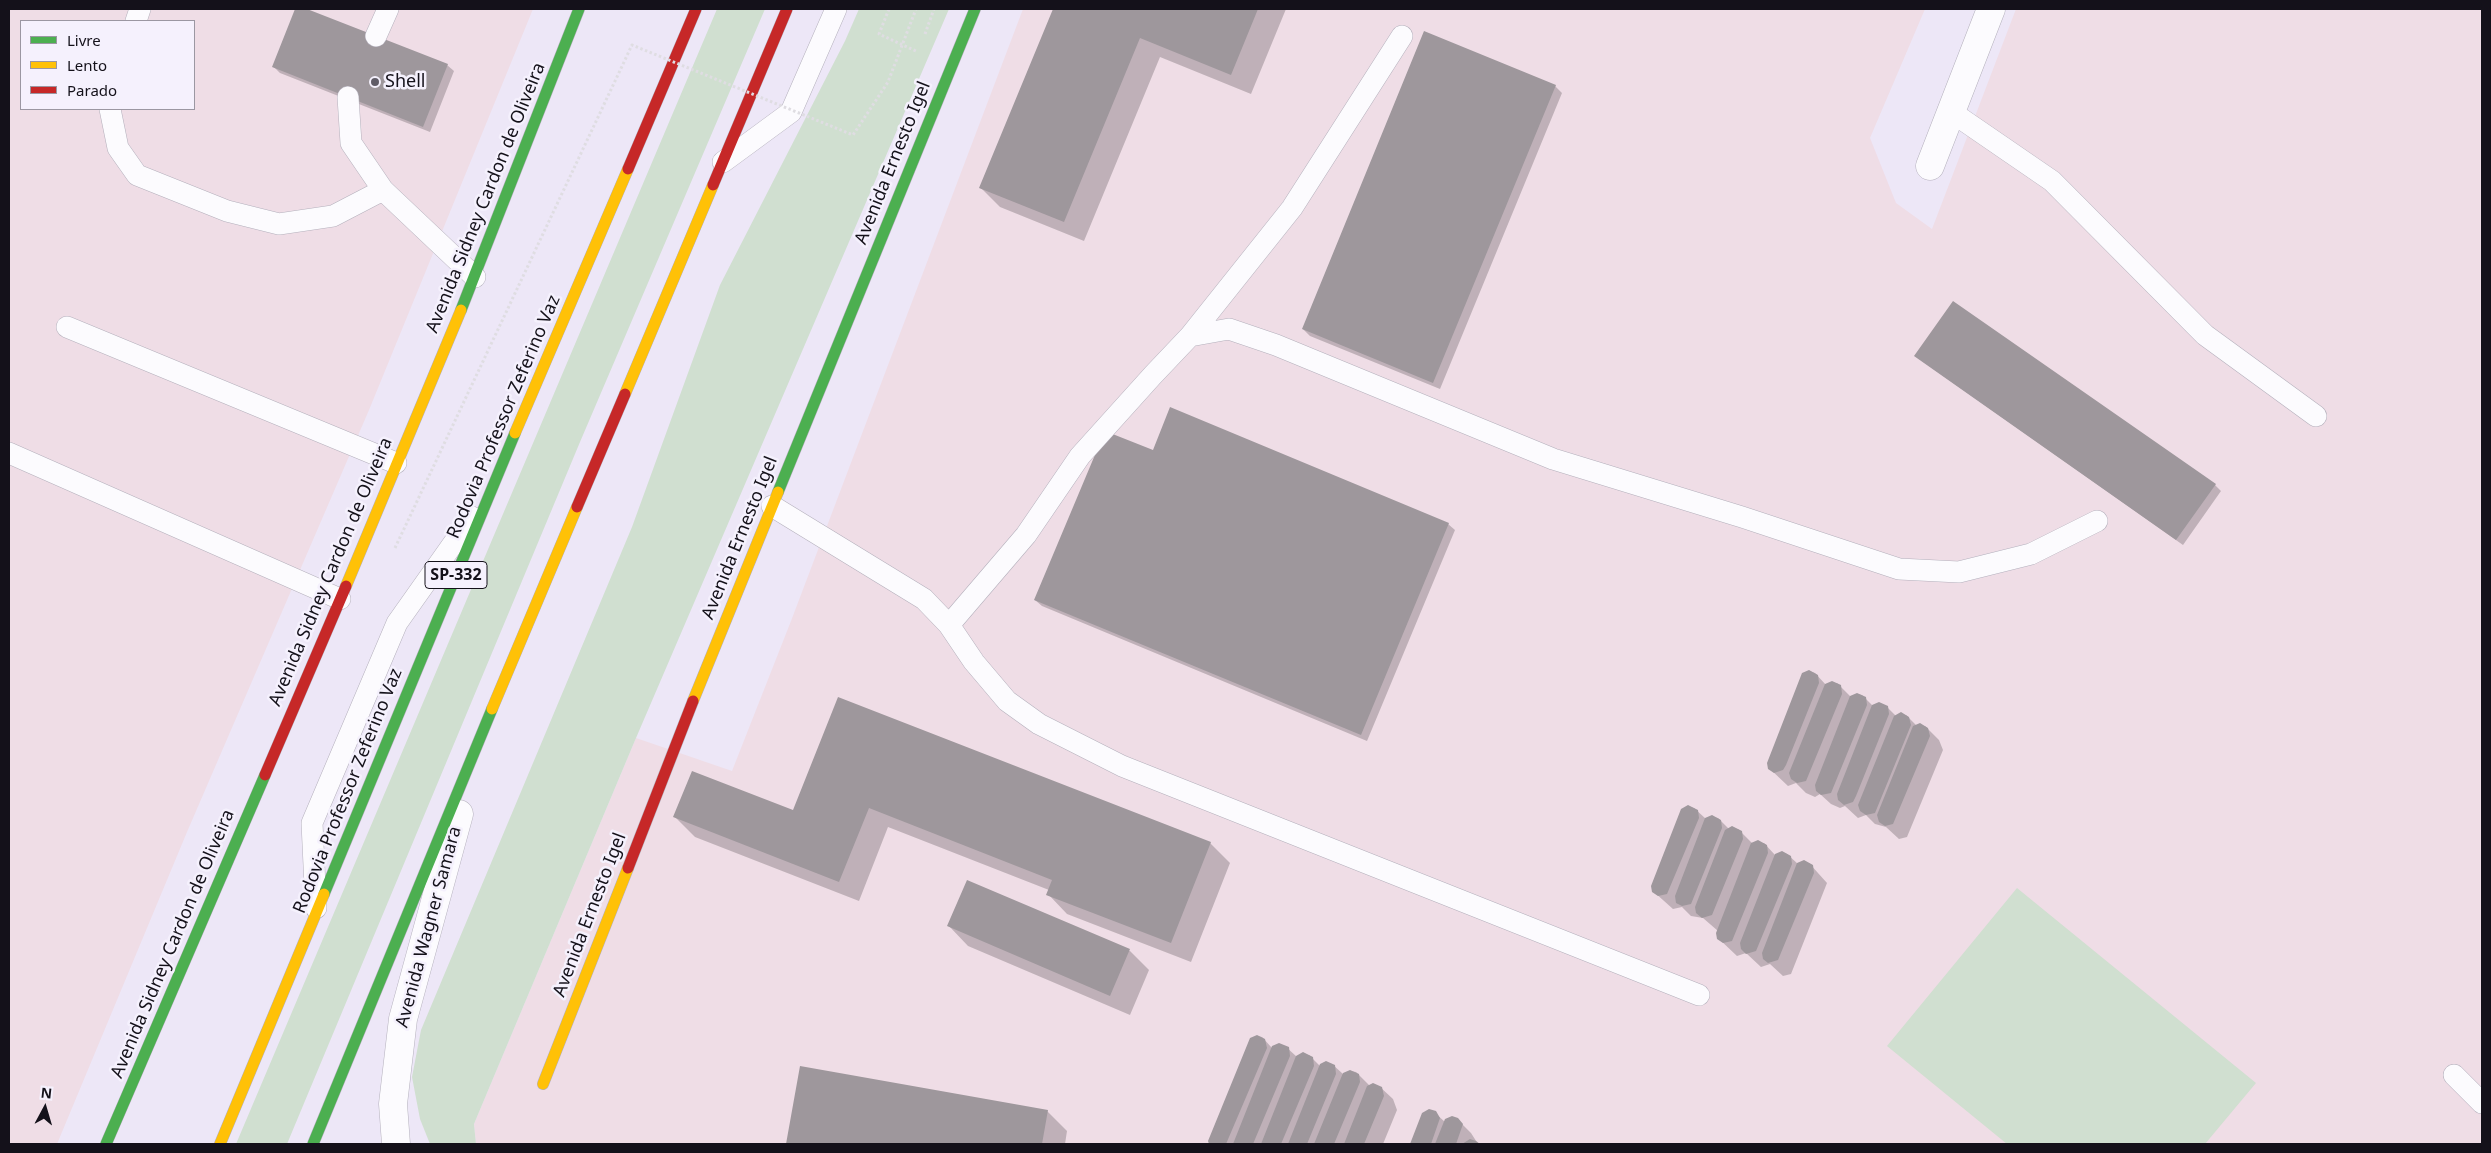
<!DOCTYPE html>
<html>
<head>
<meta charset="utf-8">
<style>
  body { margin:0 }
  #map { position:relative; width:2491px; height:1153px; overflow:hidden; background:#ede7f7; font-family:"Noto Sans",sans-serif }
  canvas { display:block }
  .frame { position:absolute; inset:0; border:10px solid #14111a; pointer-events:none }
  .legend { position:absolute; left:20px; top:20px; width:175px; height:90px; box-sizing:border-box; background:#f5f1fd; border:1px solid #9b97a2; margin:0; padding:6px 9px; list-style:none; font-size:15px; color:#14111a }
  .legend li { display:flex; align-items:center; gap:10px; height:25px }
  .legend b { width:25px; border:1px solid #9b97a2 }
  .north { position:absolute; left:20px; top:1083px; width:50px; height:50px; -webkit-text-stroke:4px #f5f1fd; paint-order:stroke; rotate:6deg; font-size:14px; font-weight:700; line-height:20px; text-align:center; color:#14111a }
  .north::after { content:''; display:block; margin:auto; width:18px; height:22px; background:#14111a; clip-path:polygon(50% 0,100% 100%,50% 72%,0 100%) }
</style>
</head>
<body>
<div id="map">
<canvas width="2491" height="1153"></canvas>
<div class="frame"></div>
<ul class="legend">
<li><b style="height:6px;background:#4caf50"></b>Livre</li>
<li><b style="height:6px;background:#ffc107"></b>Lento</li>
<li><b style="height:6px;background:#c62828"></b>Parado</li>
</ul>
<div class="north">N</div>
</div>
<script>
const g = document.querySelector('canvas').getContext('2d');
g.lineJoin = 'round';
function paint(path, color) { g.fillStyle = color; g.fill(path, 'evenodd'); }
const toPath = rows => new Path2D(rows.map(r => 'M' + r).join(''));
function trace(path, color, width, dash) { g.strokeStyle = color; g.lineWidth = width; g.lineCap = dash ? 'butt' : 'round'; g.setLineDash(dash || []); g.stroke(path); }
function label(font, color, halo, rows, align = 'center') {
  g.font = font + ' "Noto Sans",sans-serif'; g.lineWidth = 5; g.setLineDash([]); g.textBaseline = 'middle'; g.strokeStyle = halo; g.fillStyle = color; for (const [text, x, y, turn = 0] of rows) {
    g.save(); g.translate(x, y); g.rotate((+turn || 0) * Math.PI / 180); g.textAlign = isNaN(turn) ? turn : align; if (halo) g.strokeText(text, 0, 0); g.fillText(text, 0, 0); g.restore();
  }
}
const industrial = toPath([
  [9,9,533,9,369,410,187,832,57,1144,9,1144],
  [21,21,194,21,194,109,21,109],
  [1023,9,1925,9,1870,138,1896,203,1932,229,2016,9,2482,9,2482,1144,476,1144,474,1124,636,738,732,771,791,621]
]);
const green = toPath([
  [717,9,765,9,580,442,287,1144,236,1144],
  [859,9,949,9,636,738,474,1124,476,1144,430,1144,420,1119,412,1077,421,1030,632,527,720,285,845,41],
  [2017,888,2256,1083,2205,1144,2007,1144,1887,1046]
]);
const shadow = toPath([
  [297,9,304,9,447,65,454,71,430,132,280,73,274,67],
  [1055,9,1286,9,1251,94,1160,57,1084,241,1000,207,981,188],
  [1555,86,1562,93,1440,389,1310,336,1303,329],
  [1915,356,2215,485,2221,491,2183,545],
  [1153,452,1448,524,1455,530,1367,741,1042,606,1035,600],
  [1809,671,1815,673,1826,685,1837,683,1851,697,1857,694,1862,695,1873,706,1885,705,1896,716,1906,715,1917,726,1925,726,1939,740,1943,750,1907,837,1899,839,1886,827,1875,824,1866,815,1858,818,1845,806,1840,808,1831,804,1820,794,1815,797,1806,793,1796,783,1788,786,1769,768],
  [838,699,1210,843,1230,863,1191,962,1067,914,1048,894,1049,890,888,827,859,901,695,837,675,817,794,812],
  [1688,807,1694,808,1706,819,1712,817,1718,818,1729,829,1738,829,1752,843,1764,843,1775,855,1782,852,1787,854,1798,864,1809,863,1827,883,1791,974,1783,976,1770,964,1761,967,1746,953,1737,956,1718,938,1718,931,1703,918,1691,916,1682,907,1673,909,1654,892],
  [968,882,1130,951,1149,970,1130,1015,968,946,949,926],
  [1257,1036,1262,1037,1272,1048,1285,1046,1297,1057,1309,1055,1320,1066,1326,1063,1332,1064,1343,1074,1350,1071,1356,1072,1370,1086,1379,1086,1393,1099,1397,1110,1383,1144,1210,1144,1210,1141],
  [801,1068,1047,1111,1067,1131,1065,1144,787,1144],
  [1435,1113,1445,1122,1457,1119,1471,1133,1478,1144,1411,1144,1423,1114]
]);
const building = toPath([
  [295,9,307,9,448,64,423,127,272,67],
  [1053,9,1258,9,1231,75,1140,38,1064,222,979,188],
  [1424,31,1556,85,1433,383,1302,329],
  [1953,301,2216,484,2176,540,1914,356],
  [1170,407,1449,523,1361,735,1034,600,1105,431,1153,450],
  [1809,670,1818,675,1819,683,1786,765,1783,770,1774,773,1768,769,1767,763,1802,673],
  [1832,681,1841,685,1842,694,1806,781,1797,783,1791,779,1789,773,1825,684],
  [1857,693,1866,697,1867,705,1831,793,1821,795,1816,791,1815,785,1850,696],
  [838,697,1211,842,1171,943,1046,895,1052,880,869,808,839,882,673,817,692,771,793,810],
  [1879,702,1888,706,1889,714,1856,796,1853,802,1844,805,1838,800,1837,794,1872,705],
  [1901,712,1909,717,1911,725,1875,813,1866,815,1860,811,1858,805,1894,716],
  [1920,723,1928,728,1930,736,1893,824,1885,826,1879,822,1877,815,1913,726],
  [1688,805,1698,810,1699,818,1667,894,1658,896,1652,892,1651,886,1681,809],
  [1712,815,1721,820,1722,828,1691,904,1682,906,1676,903,1675,896,1705,818],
  [1732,826,1742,831,1743,839,1712,915,1702,918,1696,913,1695,907,1725,830],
  [1758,840,1767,845,1768,853,1732,941,1723,943,1717,939,1716,933,1751,843],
  [1782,851,1791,856,1792,864,1756,951,1746,954,1741,949,1740,943,1775,854],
  [1804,860,1813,865,1814,873,1778,960,1768,963,1763,959,1762,953,1797,863],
  [967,880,1130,949,1110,996,947,926],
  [1257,1035,1265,1039,1267,1048,1226,1144,1209,1144,1208,1141,1250,1038],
  [1279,1043,1289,1047,1290,1056,1253,1144,1233,1144,1272,1046],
  [1303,1052,1313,1057,1314,1066,1281,1144,1261,1144,1296,1056],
  [1326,1061,1335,1065,1336,1074,1307,1144,1288,1144,1320,1064],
  [800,1066,1048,1110,1042,1144,786,1144],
  [1350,1070,1359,1074,1360,1082,1334,1144,1314,1144,1343,1073],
  [1373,1083,1382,1087,1384,1096,1364,1144,1344,1144,1367,1086],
  [1429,1109,1436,1111,1440,1118,1431,1144,1410,1144,1422,1113],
  [1452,1116,1458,1118,1463,1124,1456,1144,1435,1144,1445,1119],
  [1470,1139,1476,1141,1480,1144,1462,1144]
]);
const path = toPath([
  [889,9,879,34,918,52],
  [925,34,934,9]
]);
const lane = toPath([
  [136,21,140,9],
  [376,36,388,9],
  [348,97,351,143,383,190,475,277],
  [110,109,118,148,137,175,227,211,279,224,333,216,383,190],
  [1950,111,2052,181,2205,335,2316,416],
  [723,162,791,112,836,9],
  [67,327,396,463],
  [1190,336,1292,208,1402,36],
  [9,453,340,599],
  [772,506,924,599,949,625,974,662,1007,701,1039,724,1122,766,1699,995],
  [949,625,1026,535,1080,456,1153,375,1190,336,1229,329,1276,345,1553,459,1742,517,1899,569,1959,572,2031,554,2097,521],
  [316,908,312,823,397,623,472,517],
  [2454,1075,2482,1103]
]);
const street = toPath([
  [1930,166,1991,9],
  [396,1144,393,1104,403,1019,459,814]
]);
const fast = toPath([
  [461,310,579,9],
  [778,492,975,9],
  [324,894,515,433],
  [106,1144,265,775],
  [313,1144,492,709]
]);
const slow = toPath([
  [625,394,713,185],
  [515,433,628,169],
  [346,586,461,310],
  [693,701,778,492],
  [492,709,577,507],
  [543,1084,628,868],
  [220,1144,324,894]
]);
const jam = toPath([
  [628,169,696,9],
  [713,185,787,9],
  [577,507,625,394],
  [265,775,346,586],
  [628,868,693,701]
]);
const pathBridge = toPath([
  [395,548,632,45,853,135,888,82,916,9]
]);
const markers = [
  [375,82,5,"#605c67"]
];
const shields = [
  [456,575,62]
];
const shieldNames = [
  ["SP-332",456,575]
];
const poiNames = [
  ["Shell",385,82]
];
const streetNames = [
  ["Avenida Ernesto Igel",893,163,-68],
  ["Avenida Sidney Cardon de Oliveira",486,198,-68],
  ["Rodovia Professor Zeferino Vaz",504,417,-67],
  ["Avenida Ernesto Igel",740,538,-68],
  ["Avenida Sidney Cardon de Oliveira",331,572,-67],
  ["Rodovia Professor Zeferino Vaz",348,791,-68],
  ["Avenida Ernesto Igel",590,915,-69],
  ["Avenida Wagner Samara",429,927,-75],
  ["Avenida Sidney Cardon de Oliveira",173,944,-67]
];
paint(industrial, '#efdde6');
paint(green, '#d0dfd0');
paint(shadow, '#0003');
paint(building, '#9e979c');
trace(lane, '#b4b0bc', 22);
trace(street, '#b4b0bc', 29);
trace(fast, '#b4b0bc', 12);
trace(slow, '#b4b0bc', 12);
trace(jam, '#b4b0bc', 12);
trace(path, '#dfdde2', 3, [2.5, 2.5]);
trace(lane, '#fcfbfe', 21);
trace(street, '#fcfbfe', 28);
trace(fast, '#4caf50', 11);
trace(slow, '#ffc107', 11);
trace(jam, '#c62828', 11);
trace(pathBridge, '#dfdde2', 3, [2.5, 2.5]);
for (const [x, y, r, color] of markers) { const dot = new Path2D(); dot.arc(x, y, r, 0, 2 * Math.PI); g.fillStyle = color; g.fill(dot); trace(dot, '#f5f1fd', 2); }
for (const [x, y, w] of shields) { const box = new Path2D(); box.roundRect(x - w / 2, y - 13.5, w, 27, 4); g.fillStyle = '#f5f1fd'; g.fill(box); trace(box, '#14111a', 1); }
label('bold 16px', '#14111a', null, shieldNames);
label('18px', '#14111a', '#f5f1fd', poiNames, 'left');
label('18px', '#14111a', '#f5f1fd', streetNames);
</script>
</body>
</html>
